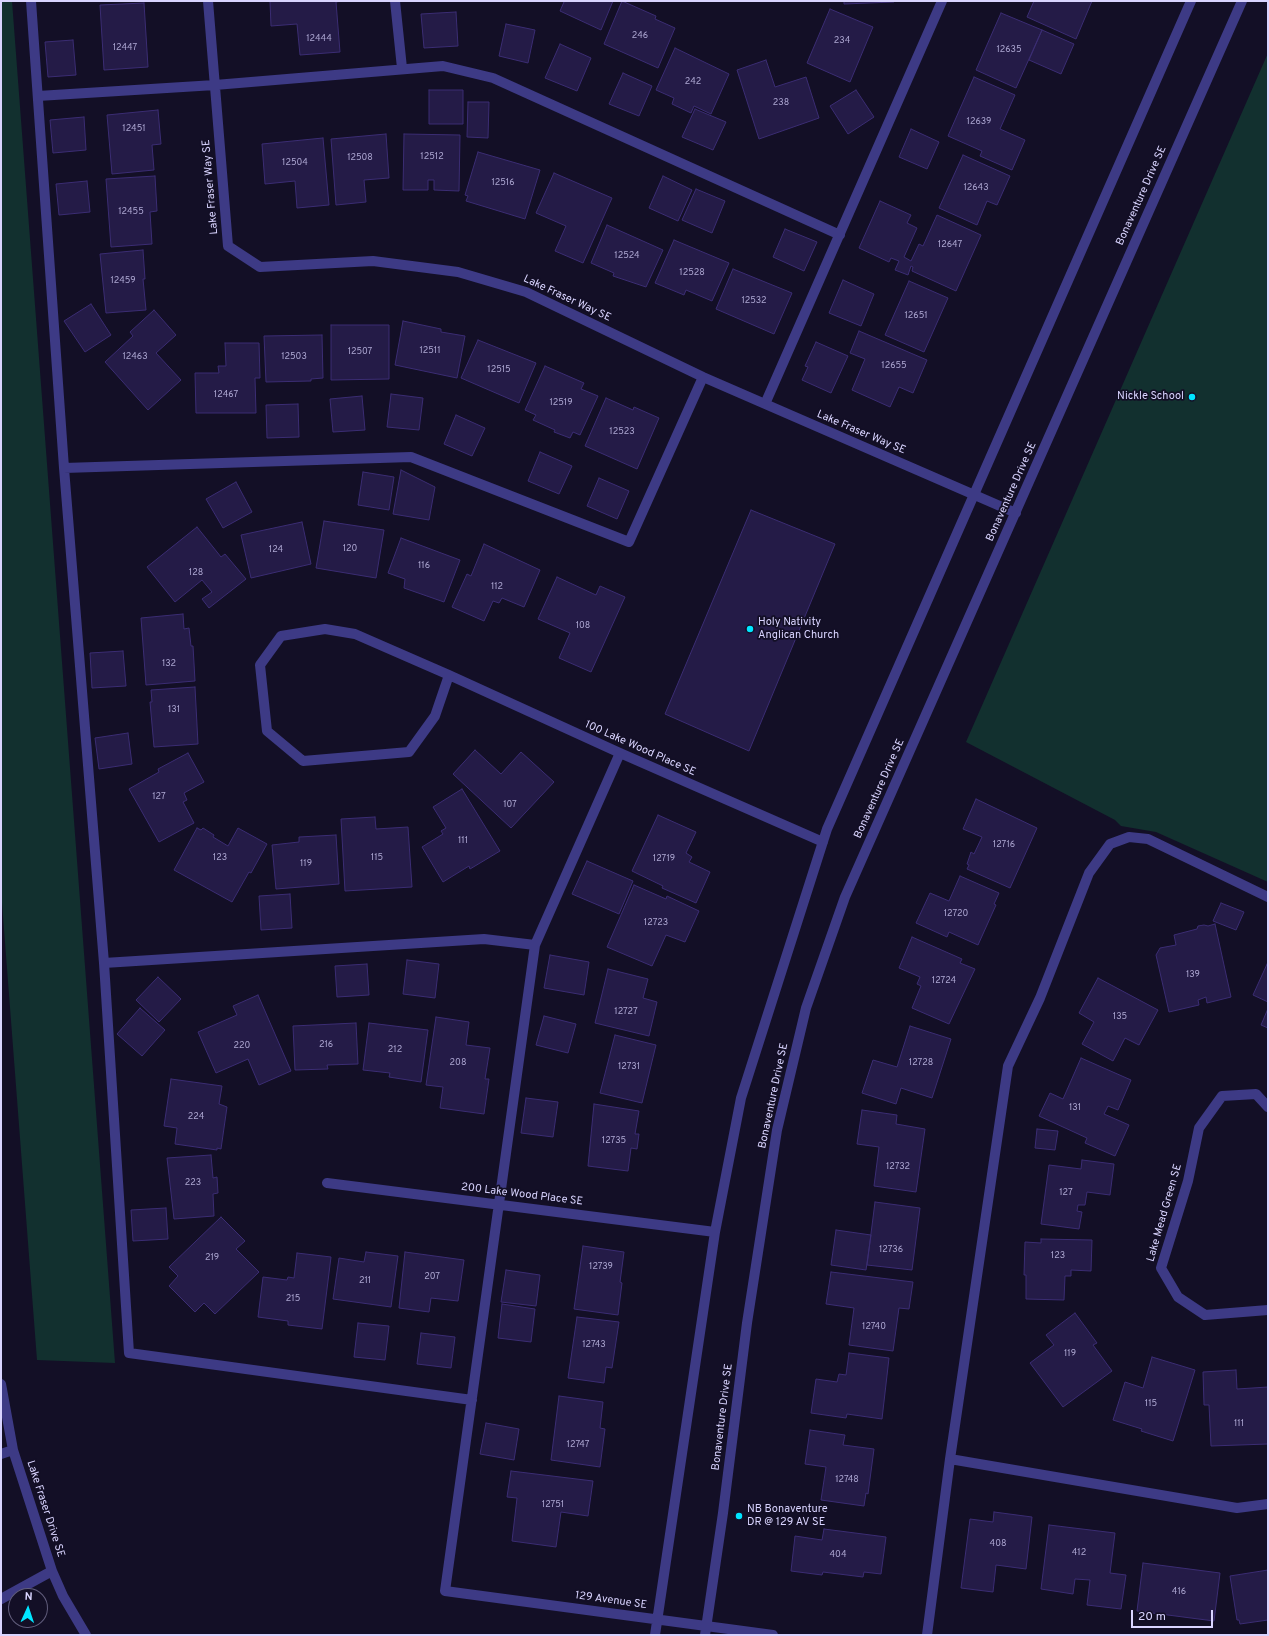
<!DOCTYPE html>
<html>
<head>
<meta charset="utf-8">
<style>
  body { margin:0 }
  #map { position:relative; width:1269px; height:1636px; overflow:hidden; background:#130f26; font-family:Overpass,sans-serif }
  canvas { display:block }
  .frame { position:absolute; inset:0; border:2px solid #d9d4ff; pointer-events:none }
  .north { position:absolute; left:8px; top:1588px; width:40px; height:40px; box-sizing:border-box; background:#130f26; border:1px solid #625e7d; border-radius:50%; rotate:3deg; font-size:11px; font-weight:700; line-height:16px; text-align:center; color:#d9d4ff }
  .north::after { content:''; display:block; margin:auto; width:14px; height:18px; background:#00e5ff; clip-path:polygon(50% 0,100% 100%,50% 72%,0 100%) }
  .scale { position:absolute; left:1131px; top:1610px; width:82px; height:18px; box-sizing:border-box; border:2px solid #d9d4ff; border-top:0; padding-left:5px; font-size:12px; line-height:14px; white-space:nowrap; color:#d9d4ff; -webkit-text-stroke:3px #130f26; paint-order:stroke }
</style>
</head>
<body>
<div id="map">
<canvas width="1269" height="1636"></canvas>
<div class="frame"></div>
<div class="north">N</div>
<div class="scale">20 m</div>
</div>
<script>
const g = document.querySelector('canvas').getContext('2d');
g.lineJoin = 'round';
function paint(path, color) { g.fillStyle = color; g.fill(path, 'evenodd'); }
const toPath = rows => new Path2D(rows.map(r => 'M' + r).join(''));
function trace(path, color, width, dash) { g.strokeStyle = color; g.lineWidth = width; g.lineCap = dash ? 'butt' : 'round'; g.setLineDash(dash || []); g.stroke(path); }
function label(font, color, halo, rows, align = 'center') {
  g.font = font + ' Overpass,sans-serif'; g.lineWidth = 3.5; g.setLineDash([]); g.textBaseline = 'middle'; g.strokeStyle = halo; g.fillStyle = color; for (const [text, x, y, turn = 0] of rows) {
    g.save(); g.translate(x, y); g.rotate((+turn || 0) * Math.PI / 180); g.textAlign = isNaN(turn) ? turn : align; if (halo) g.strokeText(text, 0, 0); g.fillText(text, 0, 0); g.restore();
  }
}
const green = toPath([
  [1,1,12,1,115,1363,37,1360,1,890],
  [1268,53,1268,882,1156,832,1121,826,1115,820,966,742]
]);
const building = toPath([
  [270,1,342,1,336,2,340,52,300,55,297,24,271,26,270,1],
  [562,1,613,1,601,30,560,11,564,2,562,1],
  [622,1,656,16,655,19,675,28,658,68,604,44,622,1],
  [844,1,894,1,894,2,844,4,844,1],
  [1034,1,1092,1,1076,39,1027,17,1034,1],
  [144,3,148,67,104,70,100,5,144,3],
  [830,9,873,27,850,82,807,63,830,9],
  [456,12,458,46,424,48,421,14,456,12],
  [1001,13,1042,30,1016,88,976,70,1001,13],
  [506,24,535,30,528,63,499,56,506,24],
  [1042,30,1074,44,1061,74,1029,60,1042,30],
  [73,40,76,75,48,77,45,42,73,40],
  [560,44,591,58,577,91,545,78,560,44],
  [675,48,729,74,711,114,694,106,691,113,672,104,674,98,656,90,675,48],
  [766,60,775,87,806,77,819,118,759,139,737,70,766,60],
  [623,73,652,86,639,116,609,104,623,73],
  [974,77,1015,95,1000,129,1025,140,1012,170,980,156,982,151,948,136,974,77],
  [429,90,463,90,463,124,429,124,429,90],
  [856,90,874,117,848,134,830,106,856,90],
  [468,102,489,102,488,138,467,137,468,102],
  [695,109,726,122,713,150,682,137,695,109],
  [158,110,161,144,152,145,154,170,112,174,107,115,158,110],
  [84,117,86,150,53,153,50,120,84,117],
  [911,129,939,142,927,169,899,157,911,129],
  [386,134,389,178,364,180,366,202,336,205,331,139,386,134],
  [404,134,460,135,459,191,434,190,434,180,428,180,428,190,403,190,404,134],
  [323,138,329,205,297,208,295,181,265,184,262,144,323,138],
  [478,152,540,170,525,219,466,201,468,196,465,195,478,152],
  [963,155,1010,176,997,205,987,201,977,225,939,208,963,155],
  [554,173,612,198,583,263,555,251,566,226,536,213,554,173],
  [155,176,157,211,150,212,152,244,111,247,106,179,155,176],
  [663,176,692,190,678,221,649,208,663,176],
  [87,181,90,212,59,215,56,184,87,181],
  [696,189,725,201,712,233,682,220,696,189],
  [880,201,911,215,907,223,917,228,904,257,911,261,919,244,923,246,937,215,981,235,956,291,912,271,913,267,911,266,908,275,895,270,899,261,891,258,889,262,859,248,880,201],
  [607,225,663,250,646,287,613,276,614,273,591,263,607,225],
  [785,229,817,242,804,271,773,257,785,229],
  [674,240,729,263,712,301,686,290,684,295,655,283,674,240],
  [143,250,145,279,143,279,146,310,106,313,100,254,143,250],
  [733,269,792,293,774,334,716,309,733,269],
  [843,280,874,294,861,326,829,313,843,280],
  [909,281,948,298,924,352,885,335,909,281],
  [91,304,111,335,85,352,64,321,91,304],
  [154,310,176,335,156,353,181,380,148,410,105,362,133,336,130,332,154,310],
  [403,321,441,329,441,332,465,336,457,378,395,365,403,321],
  [331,325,389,325,389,379,331,380,331,325],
  [859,331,927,360,913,393,899,387,890,407,852,390,865,359,850,353,859,331],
  [322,335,323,378,311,379,311,381,266,382,264,336,322,335],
  [478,340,536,363,519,403,461,378,478,340],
  [816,342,848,356,831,393,802,380,808,367,805,366,816,342],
  [225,343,259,343,260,378,255,378,256,413,196,413,195,373,219,373,218,366,226,366,225,343],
  [545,366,584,383,581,389,598,396,580,435,573,432,570,438,554,432,555,430,533,420,536,415,525,410,545,366],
  [391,394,423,398,419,430,387,427,391,394],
  [362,396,365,430,333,432,330,399,362,396],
  [606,398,633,410,634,407,659,418,637,469,585,446,606,398],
  [298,404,299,437,267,438,266,405,298,404],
  [456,415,485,428,472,456,444,444,456,415],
  [540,452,572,466,559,494,528,481,540,452],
  [401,470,435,487,429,520,393,514,401,470],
  [363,472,394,477,389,510,358,505,363,472],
  [599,478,629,491,617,519,587,506,599,478],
  [236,482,252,512,223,528,206,499,236,482],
  [751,510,835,544,749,751,665,714,751,510],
  [324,521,384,530,376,578,316,568,324,521],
  [302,522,311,564,251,578,241,535,302,522],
  [197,527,221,557,225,554,246,579,209,608,202,599,212,592,202,580,175,602,147,567,197,527],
  [401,538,460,560,444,602,404,588,405,579,388,573,401,538],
  [484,544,540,570,524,607,502,598,499,603,493,601,484,621,452,607,467,574,471,576,484,544],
  [557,577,596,595,600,586,625,597,591,672,559,658,570,633,538,619,557,577],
  [183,614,184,629,189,628,191,646,193,646,195,681,146,685,141,618,183,614],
  [123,651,126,686,92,688,90,653,123,651],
  [195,687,198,744,154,747,150,702,152,702,151,690,195,687],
  [128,733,132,764,99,769,95,738,128,733],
  [475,750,501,774,521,752,554,782,511,828,453,774,475,750],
  [188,753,204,782,184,793,187,800,183,802,194,823,159,842,129,789,159,772,158,769,188,753],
  [462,789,500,851,470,869,469,866,443,882,422,847,443,834,441,831,446,828,433,807,462,789],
  [976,799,1037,828,1010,888,967,869,969,865,967,864,971,852,974,854,982,837,963,829,976,799],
  [658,815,696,832,686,853,692,857,689,862,710,872,696,903,662,888,663,886,632,871,658,815],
  [375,817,376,829,408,827,412,887,345,891,341,819,375,817],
  [197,828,201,830,203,828,214,835,213,837,228,846,238,828,267,844,251,873,249,872,232,902,174,870,197,828],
  [336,835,339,884,276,889,272,845,299,842,299,837,336,835],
  [587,861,633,881,619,914,572,894,587,861],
  [960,876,999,893,994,904,996,905,978,945,949,932,947,937,916,923,930,893,949,901,960,876],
  [634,885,666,899,667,896,699,911,685,942,666,935,652,966,607,947,634,885],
  [290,894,292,928,261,930,259,896,290,894],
  [1221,903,1244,912,1236,930,1213,921,1221,903],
  [1215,924,1231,997,1207,1003,1206,997,1198,1000,1199,1005,1169,1012,1156,955,1160,948,1176,945,1174,935,1197,929,1198,926,1204,925,1208,926,1215,924],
  [912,937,962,959,960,963,975,969,949,1024,912,1008,921,986,917,984,920,977,899,968,912,937],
  [550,955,589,962,584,995,544,988,550,955],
  [407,960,439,964,435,998,403,994,407,960],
  [1268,962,1268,1002,1253,995,1268,962],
  [367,964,369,995,337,997,335,966,367,964],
  [608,969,648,979,643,998,657,1002,649,1036,595,1023,608,969],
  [158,977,181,999,159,1022,136,1000,158,977],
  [1098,978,1158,1010,1139,1045,1125,1038,1113,1061,1082,1044,1094,1022,1079,1013,1098,978],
  [258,995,291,1071,259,1085,248,1059,216,1073,198,1032,237,1015,233,1006,258,995],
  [140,1008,165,1030,142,1056,117,1034,140,1008],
  [1267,1011,1268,1012,1268,1028,1261,1025,1267,1011],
  [544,1016,576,1024,568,1053,536,1045,544,1016],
  [436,1017,469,1022,466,1045,490,1048,485,1079,489,1079,484,1114,440,1108,443,1087,426,1085,436,1017],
  [356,1023,358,1064,327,1065,328,1069,295,1070,293,1026,356,1023],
  [369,1023,428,1030,421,1082,389,1077,390,1073,363,1070,369,1023],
  [910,1026,951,1039,932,1098,901,1088,896,1104,862,1093,873,1060,897,1067,910,1026],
  [615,1035,656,1045,642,1103,600,1093,615,1035],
  [1081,1058,1131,1080,1118,1110,1108,1106,1104,1114,1129,1125,1115,1156,1085,1143,1087,1138,1039,1116,1050,1093,1063,1099,1081,1058],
  [171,1079,222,1086,219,1104,227,1107,221,1149,217,1148,217,1150,175,1144,177,1128,164,1126,171,1079],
  [526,1098,558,1102,553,1137,521,1133,526,1098],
  [594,1104,639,1111,635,1134,639,1134,637,1149,631,1148,628,1171,588,1166,594,1104],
  [862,1110,897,1115,896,1124,925,1129,916,1192,874,1186,879,1147,857,1144,862,1110],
  [1037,1129,1058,1131,1055,1150,1035,1148,1037,1129],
  [211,1155,213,1178,217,1177,218,1193,213,1194,214,1216,174,1219,167,1158,211,1155],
  [1082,1160,1114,1164,1110,1195,1087,1192,1085,1205,1078,1205,1077,1211,1082,1212,1079,1229,1041,1224,1049,1165,1081,1169,1082,1160],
  [875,1202,920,1208,912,1270,867,1265,875,1202],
  [166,1208,168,1239,133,1241,131,1210,166,1208],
  [221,1217,245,1241,236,1249,259,1272,215,1314,204,1303,195,1312,169,1286,178,1276,169,1267,221,1217],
  [836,1230,871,1235,866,1270,831,1265,836,1230],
  [1041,1239,1092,1240,1091,1271,1071,1270,1071,1276,1065,1276,1064,1300,1026,1299,1026,1275,1024,1275,1025,1242,1041,1243,1041,1239],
  [583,1246,624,1252,620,1282,622,1283,618,1315,574,1309,583,1246],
  [366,1252,398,1256,391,1307,333,1299,339,1258,364,1262,366,1252],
  [405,1252,464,1260,458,1301,431,1298,429,1312,399,1308,405,1252],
  [297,1253,331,1257,322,1329,288,1325,288,1321,258,1317,263,1277,287,1280,288,1277,294,1278,297,1253],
  [506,1270,540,1275,536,1306,501,1302,506,1270],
  [831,1272,913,1282,909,1309,899,1308,893,1351,849,1345,854,1308,826,1304,831,1272],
  [502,1304,535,1309,531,1342,498,1338,502,1304],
  [1075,1313,1097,1343,1093,1345,1112,1371,1063,1407,1030,1363,1054,1345,1046,1335,1075,1313],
  [577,1317,619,1322,612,1368,606,1367,604,1383,568,1378,577,1317],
  [358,1323,389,1326,385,1360,354,1357,358,1323],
  [421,1333,455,1337,451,1368,417,1364,421,1333],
  [849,1353,889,1358,882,1419,847,1414,846,1418,811,1413,816,1379,837,1382,839,1374,846,1375,849,1353],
  [1152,1357,1195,1370,1173,1441,1141,1431,1142,1429,1113,1420,1125,1382,1143,1388,1152,1357],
  [1236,1370,1237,1389,1268,1387,1268,1444,1211,1446,1209,1405,1204,1405,1203,1372,1236,1370],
  [559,1396,603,1402,600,1428,605,1429,600,1467,551,1460,559,1396],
  [486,1423,519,1429,514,1460,480,1454,486,1423],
  [810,1430,845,1435,843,1445,874,1449,868,1494,866,1493,864,1506,821,1500,826,1467,805,1464,810,1430],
  [511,1471,593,1481,588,1516,561,1512,556,1547,512,1541,517,1498,507,1497,511,1471],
  [994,1512,1032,1517,1026,1569,996,1565,993,1592,961,1588,970,1519,993,1522,994,1512],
  [1049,1525,1115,1533,1110,1573,1126,1575,1121,1609,1087,1605,1090,1580,1075,1579,1073,1594,1041,1589,1049,1525],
  [824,1529,886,1537,881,1574,864,1572,863,1577,823,1572,822,1575,791,1571,795,1536,822,1540,824,1529],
  [1143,1563,1220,1573,1214,1621,1137,1611,1143,1563],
  [1268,1570,1268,1620,1240,1624,1239,1620,1237,1620,1230,1576,1268,1570]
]);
const minor = toPath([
  [31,1,64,468,104,963,129,1353,472,1400],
  [208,1,228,246,260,267,373,261,458,272,526,292,703,377,1016,513],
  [395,1,402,68],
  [38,96,215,85,443,66,493,78,840,235],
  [765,404,942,1],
  [64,468,411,457,629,542,703,377],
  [449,675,435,716,409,752,303,761,267,731,260,665,281,636,325,629,355,634,449,675,620,753,823,842],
  [620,753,535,945,445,1591,773,1635],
  [104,963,484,939,535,945],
  [1268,1107,1256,1094,1222,1096,1199,1128,1188,1181,1161,1268,1178,1297,1205,1315,1268,1310],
  [327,1183,715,1232],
  [1,1384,13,1450,52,1571,63,1596,86,1635],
  [1,1454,13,1450],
  [950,1459,1237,1508,1268,1504],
  [1,1599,52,1571],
  [655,1635,715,1232,741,1098,827,829,1191,1],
  [705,1635,723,1513,747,1323,777,1130,806,1008,845,897,1242,1],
  [927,1635,950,1459,1008,1066,1040,998,1089,873,1110,844,1129,837,1148,839,1268,897]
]);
const markers = [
  [1192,397,4,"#00e5ff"],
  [750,629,4,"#00e5ff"],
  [739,1516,4,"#00e5ff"]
];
const numberNames = [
  ["246",640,36],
  ["12444",319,39],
  ["234",842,41],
  ["12447",125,48],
  ["12635",1009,50],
  ["242",693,82],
  ["238",781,103],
  ["12639",979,122],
  ["12451",134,129],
  ["12512",432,157],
  ["12508",360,158],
  ["12504",295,163],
  ["12516",503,183],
  ["12643",976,188],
  ["12455",131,212],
  ["12647",950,245],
  ["12524",627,256],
  ["12528",692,273],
  ["12459",123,281],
  ["12532",754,301],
  ["12651",916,316],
  ["12511",430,351],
  ["12507",360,352],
  ["12463",135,357],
  ["12503",294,357],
  ["12655",894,366],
  ["12515",499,370],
  ["12467",226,395],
  ["12519",561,403],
  ["12523",622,432],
  ["120",350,549],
  ["124",276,550],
  ["116",424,566],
  ["128",196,573],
  ["112",497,587],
  ["108",583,626],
  ["132",169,664],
  ["131",174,710],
  ["127",159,797],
  ["107",510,805],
  ["111",463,841],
  ["12716",1004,845],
  ["123",220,858],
  ["115",377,858],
  ["12719",664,859],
  ["119",306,864],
  ["12720",956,914],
  ["12723",656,923],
  ["139",1193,975],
  ["12724",944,981],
  ["12727",626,1012],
  ["135",1120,1017],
  ["216",326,1045],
  ["220",242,1046],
  ["212",395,1050],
  ["208",458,1063],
  ["12728",921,1063],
  ["12731",629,1067],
  ["131",1075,1108],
  ["224",196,1117],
  ["12735",614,1141],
  ["12732",898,1167],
  ["223",193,1183],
  ["127",1066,1193],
  ["12736",891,1250],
  ["123",1058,1256],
  ["219",212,1258],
  ["12739",601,1267],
  ["207",432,1277],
  ["211",365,1281],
  ["215",293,1299],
  ["12740",874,1327],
  ["12743",594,1345],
  ["119",1070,1354],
  ["115",1151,1404],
  ["111",1239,1424],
  ["12747",578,1445],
  ["12748",847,1480],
  ["12751",553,1505],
  ["408",998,1544],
  ["412",1079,1553],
  ["404",838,1555],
  ["416",1179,1592]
];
const streetNames = [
  ["Lake Fraser Way SE",211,187,-95],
  ["Bonaventure Drive SE",1142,196,-66],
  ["Lake Fraser Way SE",567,299,25],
  ["Lake Fraser Way SE",861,433,23],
  ["Bonaventure Drive SE",1012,492,-66],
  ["100 Lake Wood Place SE",640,749,24],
  ["Bonaventure Drive SE",880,789,-66],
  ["Bonaventure Drive SE",774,1096,-78],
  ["200 Lake Wood Place SE",522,1195,7],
  ["Lake Mead Green SE",1165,1213,-74],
  ["Bonaventure Drive SE",723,1417,-83],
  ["Lake Fraser Drive SE",45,1509,72],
  ["129 Avenue SE",611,1601,8]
];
const poiNames = [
  ["Nickle School",1184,397,"right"],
  ["Holy Nativity",758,623],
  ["Anglican Church",758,636],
  ["NB Bonaventure",747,1510],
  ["DR @ 129 AV SE",747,1523]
];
paint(green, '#12302f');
paint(building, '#241b47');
trace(building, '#3b2d73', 1);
trace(minor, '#3d3a85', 10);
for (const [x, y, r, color] of markers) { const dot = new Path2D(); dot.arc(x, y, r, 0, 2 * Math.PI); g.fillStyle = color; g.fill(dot); trace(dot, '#130f26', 1.5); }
label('9px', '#aca6d1', null, numberNames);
label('11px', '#d9d4ff', '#130f26', streetNames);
label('11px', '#d9d4ff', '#130f26', poiNames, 'left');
</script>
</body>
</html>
